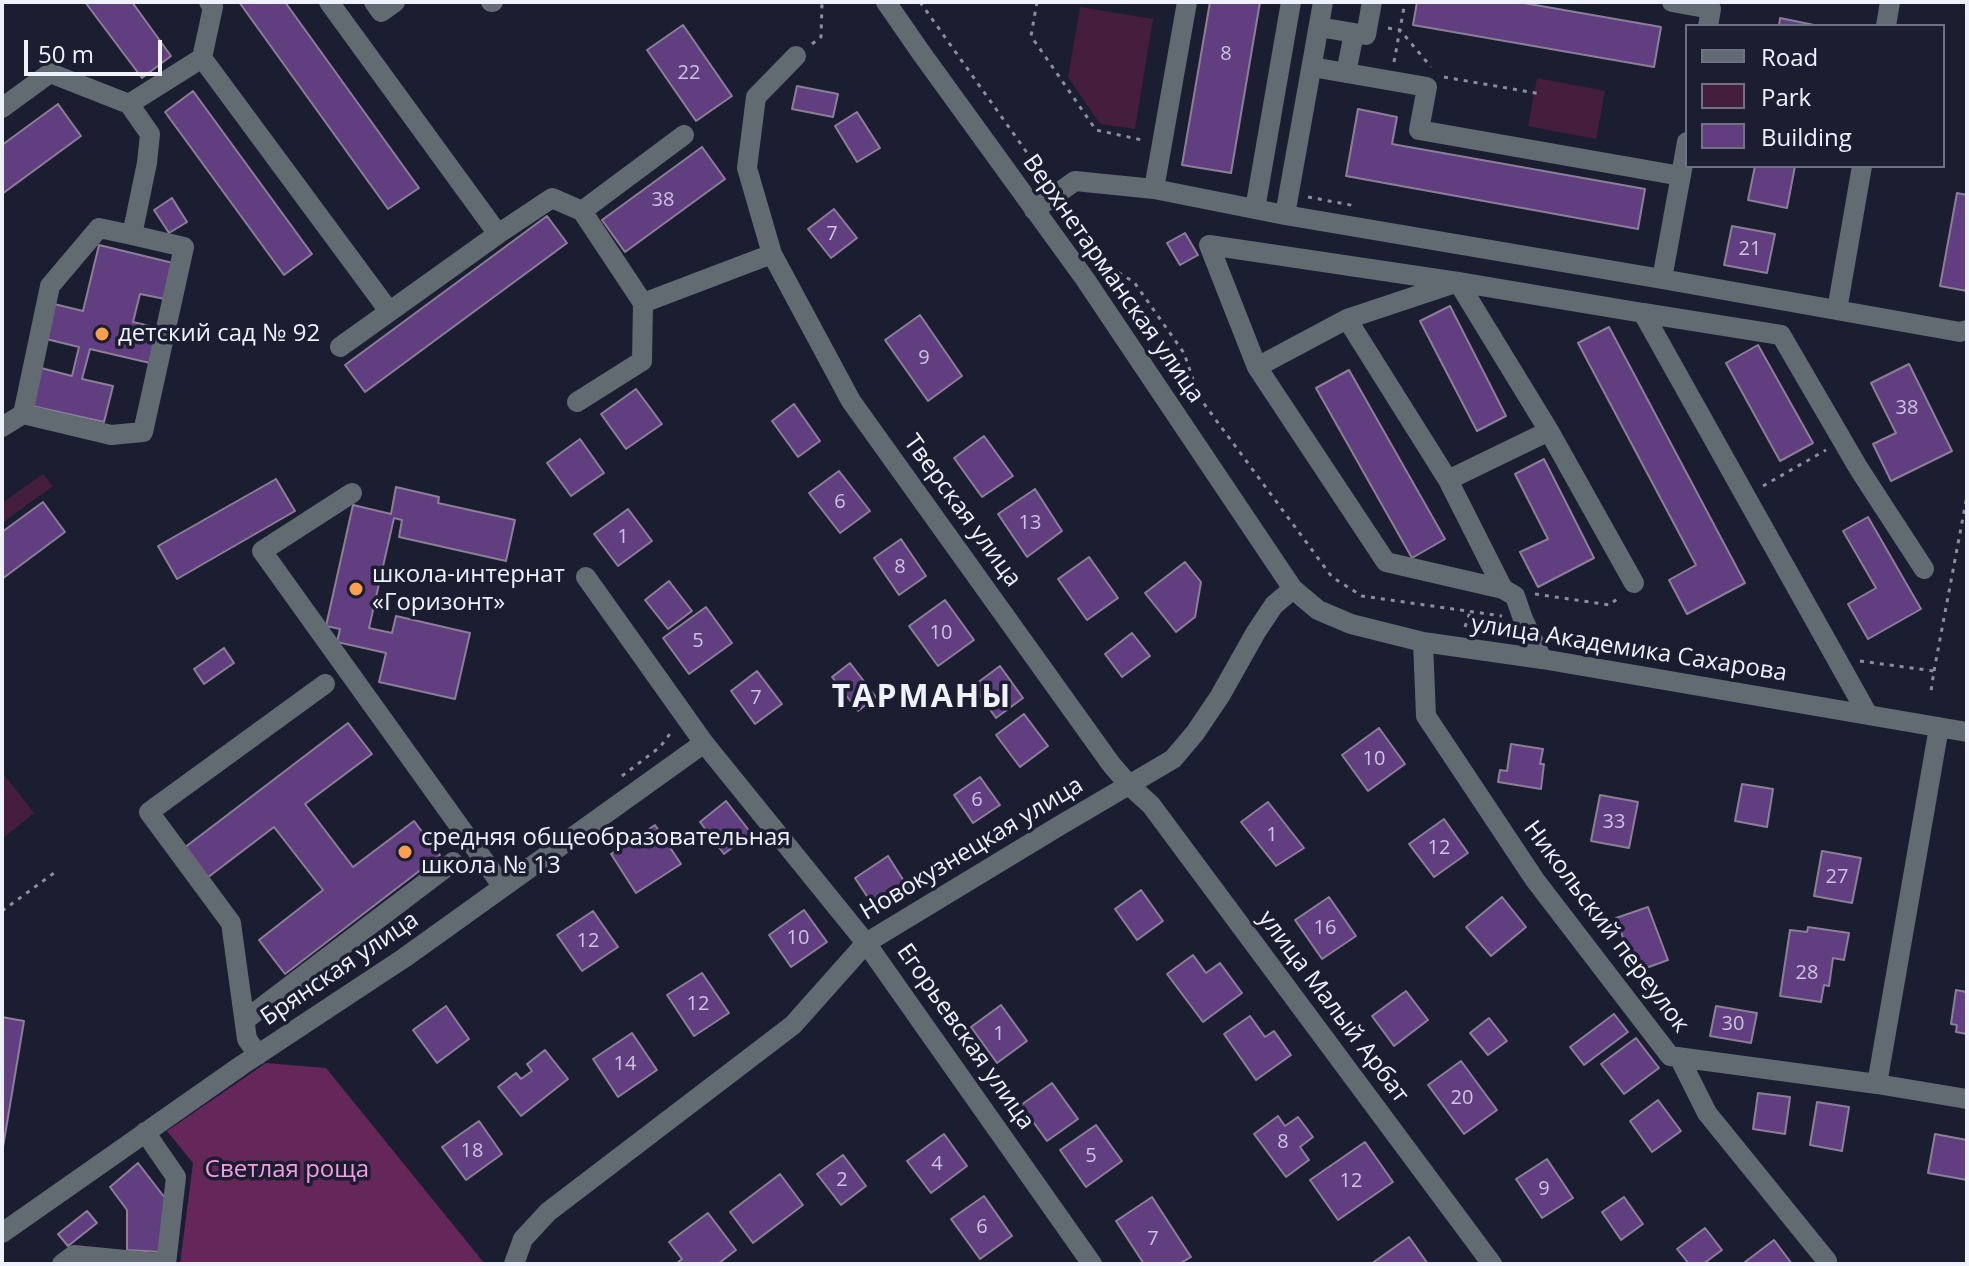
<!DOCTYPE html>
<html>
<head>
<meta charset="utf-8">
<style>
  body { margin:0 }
  #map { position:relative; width:1969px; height:1266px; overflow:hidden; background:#1b1d31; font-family:"Open Sans",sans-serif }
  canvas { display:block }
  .frame { position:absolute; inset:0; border:4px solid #eff1ff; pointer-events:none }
  .legend { position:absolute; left:1685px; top:24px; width:260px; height:144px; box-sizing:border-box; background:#1b1d31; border:2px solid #707283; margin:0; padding:10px 14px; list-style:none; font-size:24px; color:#eff1ff }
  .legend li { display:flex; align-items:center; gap:16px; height:40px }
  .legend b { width:40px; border:2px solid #707283 }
  .scale { position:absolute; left:24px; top:40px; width:138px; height:36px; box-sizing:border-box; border:4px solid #eff1ff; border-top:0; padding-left:10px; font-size:24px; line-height:28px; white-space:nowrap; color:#eff1ff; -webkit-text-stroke:6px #1b1d31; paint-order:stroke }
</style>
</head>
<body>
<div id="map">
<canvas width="1969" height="1266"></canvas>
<div class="frame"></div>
<ul class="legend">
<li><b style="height:10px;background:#626a72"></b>Road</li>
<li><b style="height:22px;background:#461e3d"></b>Park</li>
<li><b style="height:22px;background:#613e7f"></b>Building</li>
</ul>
<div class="scale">50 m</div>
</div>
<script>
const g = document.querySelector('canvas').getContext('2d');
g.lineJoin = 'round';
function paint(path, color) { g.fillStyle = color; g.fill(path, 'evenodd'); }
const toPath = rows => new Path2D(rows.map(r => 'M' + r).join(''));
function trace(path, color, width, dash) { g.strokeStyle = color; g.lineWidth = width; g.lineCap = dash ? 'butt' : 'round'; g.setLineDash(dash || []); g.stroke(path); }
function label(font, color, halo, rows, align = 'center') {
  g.font = font + ' "Open Sans",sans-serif'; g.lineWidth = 7; g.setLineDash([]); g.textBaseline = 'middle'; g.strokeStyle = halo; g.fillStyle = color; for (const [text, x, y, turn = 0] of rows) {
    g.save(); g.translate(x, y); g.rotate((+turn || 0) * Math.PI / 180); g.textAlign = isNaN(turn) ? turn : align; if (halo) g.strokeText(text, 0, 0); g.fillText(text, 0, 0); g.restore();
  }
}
const green = toPath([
  [1080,7,1153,19,1135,129,1100,124,1068,77],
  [1537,78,1605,91,1596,139,1528,126],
  [43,474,53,486,2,523,2,503],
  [2,772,34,813,2,839]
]);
const forest = toPath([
  [266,1063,326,1068,485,1264,180,1264,193,1163,167,1131]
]);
const building = toPath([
  [85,2,132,2,171,56,142,78,85,2],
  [239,2,285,2,419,188,388,209,239,2],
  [1210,2,1260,2,1231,173,1182,165,1210,2],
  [1417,2,1518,2,1661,27,1654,67,1413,25,1417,2],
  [1780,18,1819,26,1779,26,1780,18],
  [683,25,732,96,696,121,647,50,683,25],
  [797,86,838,94,833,117,792,109,797,86],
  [193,91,312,254,284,275,165,112,193,91],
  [58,104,81,136,2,194,2,145,58,104],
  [1358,109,1397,117,1392,144,1645,189,1638,229,1346,176,1358,109],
  [857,112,880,148,857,162,835,126,857,112],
  [702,147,725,179,625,252,602,220,702,147],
  [1755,166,1795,166,1787,208,1748,200,1755,166],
  [1957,193,1967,195,1967,291,1940,286,1957,193],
  [172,198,187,222,169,233,154,210,172,198],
  [834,209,857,238,831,258,808,229,834,209],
  [547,216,567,243,365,392,345,365,547,216],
  [1732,226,1775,234,1767,273,1724,265,1732,226],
  [1185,233,1198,255,1180,265,1167,243,1185,233],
  [99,245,173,263,165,299,140,294,133,322,158,328,150,363,90,349,82,379,113,386,104,422,32,406,41,368,72,376,79,347,46,339,54,304,83,311,99,245],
  [1450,306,1506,416,1477,431,1420,321,1450,306],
  [920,315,962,376,928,401,885,340,920,315],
  [1609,327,1745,583,1687,614,1669,580,1696,565,1578,343,1609,327],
  [1758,345,1813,443,1780,461,1726,363,1758,345],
  [1909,364,1952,451,1891,481,1873,444,1896,433,1871,383,1909,364],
  [1349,370,1445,539,1412,558,1316,388,1349,370],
  [636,389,662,424,626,449,601,414,636,389],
  [794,404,820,441,798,457,772,421,794,404],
  [984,436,1013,476,982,497,954,458,984,436],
  [580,439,604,473,571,496,547,463,580,439],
  [1544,459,1594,558,1538,587,1520,552,1548,539,1515,474,1544,459],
  [839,471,870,511,840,533,809,493,839,471],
  [276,479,295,511,177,579,158,546,276,479],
  [396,487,439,497,438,503,515,520,506,561,399,537,402,520,394,518,369,628,392,633,396,616,470,633,455,699,379,682,386,653,337,642,340,629,326,626,353,505,391,514,396,487],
  [1035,489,1062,531,1027,557,998,514,1035,489],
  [43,502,65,532,2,579,2,532,43,502],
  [628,509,652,541,618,566,594,534,628,509],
  [1868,517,1921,609,1868,639,1848,604,1876,588,1843,531,1868,517],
  [901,539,926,576,899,595,874,558,901,539],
  [1089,557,1118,598,1087,620,1058,579,1089,557],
  [1185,562,1201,582,1195,617,1176,632,1145,593,1185,562],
  [669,581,692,611,668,629,645,600,669,581],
  [945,600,974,640,938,666,909,626,945,600],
  [706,607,732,643,689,674,663,638,706,607],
  [1132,633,1150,656,1122,677,1105,654,1132,633],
  [224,648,234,663,204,684,194,669,224,648],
  [850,663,876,697,858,711,832,677,850,663],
  [1000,666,1023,698,996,718,973,686,1000,666],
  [757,671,782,704,755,724,731,691,757,671],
  [1024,714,1048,746,1020,767,996,735,1024,714],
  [348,723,372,754,305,804,353,867,414,821,440,855,285,974,259,940,323,890,274,827,207,878,184,848,348,723],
  [1379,728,1405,764,1368,791,1342,755,1379,728],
  [1511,744,1543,749,1540,764,1544,764,1541,789,1498,782,1500,770,1507,771,1511,744],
  [980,777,1000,805,973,823,954,795,980,777],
  [1742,784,1773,789,1767,827,1735,821,1742,784],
  [1600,795,1638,802,1629,848,1591,841,1600,795],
  [726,801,751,833,724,854,700,822,726,801],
  [1268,802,1304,848,1276,866,1241,822,1268,802],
  [1444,819,1468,853,1434,877,1409,844,1444,819],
  [655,825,681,864,636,893,611,854,655,825],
  [1822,851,1861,858,1852,903,1814,896,1822,851],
  [888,856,909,889,876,910,855,878,888,856],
  [1141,890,1163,921,1137,940,1115,909,1141,890],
  [1329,897,1356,936,1322,959,1295,920,1329,897],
  [1502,897,1526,927,1491,956,1466,927,1502,897],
  [1648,907,1668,960,1635,972,1616,918,1648,907],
  [804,910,827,942,791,967,769,935,804,910],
  [593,911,618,947,582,971,557,935,593,911],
  [1808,927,1849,933,1844,960,1833,958,1829,986,1824,985,1821,1002,1780,996,1790,930,1807,932,1808,927],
  [1193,955,1206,973,1220,963,1242,993,1203,1022,1167,974,1193,955],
  [702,973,729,1013,694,1036,667,995,702,973],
  [1956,990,1967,992,1967,1034,1956,1032,1957,1025,1951,1024,1956,990],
  [1406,991,1428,1020,1394,1046,1372,1016,1406,991],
  [1001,1005,1027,1041,997,1063,971,1027,1001,1005],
  [446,1006,469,1039,437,1063,413,1030,446,1006],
  [1716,1006,1757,1013,1751,1043,1710,1036,1716,1006],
  [1614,1014,1628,1032,1584,1065,1570,1047,1614,1014],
  [1250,1016,1265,1037,1274,1031,1291,1055,1256,1080,1224,1034,1250,1016],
  [2,1017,24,1021,2,1153,2,1017],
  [1489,1018,1507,1041,1488,1055,1470,1033,1489,1018],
  [632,1033,657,1070,618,1097,593,1059,632,1033],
  [1636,1038,1659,1068,1624,1094,1601,1064,1636,1038],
  [545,1050,568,1079,521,1116,498,1087,516,1073,521,1079,532,1071,527,1064,545,1050],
  [1461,1061,1497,1110,1464,1134,1428,1085,1461,1061],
  [1052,1083,1078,1119,1047,1141,1021,1105,1052,1083],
  [1758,1093,1790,1097,1785,1134,1753,1129,1758,1093],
  [1658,1100,1681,1131,1652,1152,1630,1121,1658,1100],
  [1817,1102,1849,1107,1842,1151,1810,1145,1817,1102],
  [1278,1116,1285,1126,1298,1117,1313,1137,1300,1147,1309,1160,1286,1177,1254,1134,1278,1116],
  [479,1121,502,1154,466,1180,442,1147,479,1121],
  [1096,1125,1122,1161,1086,1187,1060,1150,1096,1125],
  [944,1134,967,1166,931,1193,907,1161,944,1134],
  [1935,1134,1967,1140,1967,1180,1928,1173,1935,1134],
  [1365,1142,1393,1182,1338,1220,1310,1180,1365,1142],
  [843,1155,866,1186,841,1205,817,1174,843,1155],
  [1547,1159,1573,1198,1542,1218,1516,1179,1547,1159],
  [138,1163,165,1198,161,1252,127,1250,127,1210,110,1187,138,1163],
  [780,1174,803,1205,753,1243,730,1212,780,1174],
  [984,1196,1012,1236,980,1259,951,1219,984,1196],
  [1152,1197,1191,1257,1179,1264,1144,1264,1116,1221,1152,1197],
  [1624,1197,1643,1224,1621,1240,1602,1212,1624,1197],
  [87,1211,97,1223,68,1246,58,1234,87,1211],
  [708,1213,736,1250,718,1264,678,1264,677,1263,682,1259,669,1242,708,1213],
  [1705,1228,1722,1250,1703,1264,1689,1264,1677,1249,1705,1228],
  [1409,1237,1428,1264,1371,1264,1409,1237],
  [1774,1240,1792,1264,1747,1264,1745,1262,1774,1240]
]);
const path = toPath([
  [920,2,1045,178],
  [1037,2,1031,36,1096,130,1142,140],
  [1388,28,1400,30,1431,67],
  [812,44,821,37,822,3,824,2],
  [1394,62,1405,2],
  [1444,77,1541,94],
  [1308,197,1356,206],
  [1069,210,1114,270,1134,282,1184,353,1199,397,1332,577,1362,596,1502,616],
  [1763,486,1826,450],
  [1535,594,1610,605,1620,596],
  [1465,627,1470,612],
  [1860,661,1934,671,1931,691],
  [1934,671,1967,496],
  [622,776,660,747,672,731],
  [2,911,54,873]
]);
const minor = toPath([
  [209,2,213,7,202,58,389,311],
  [329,2,498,234],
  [374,2,381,12,395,2],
  [491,2,493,2],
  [886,2,922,54,1085,279,1293,589,1318,610,1351,624,1423,642,1542,659,1967,732],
  [1187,2,1154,189,1285,215,1662,279,1960,332,1967,330],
  [1672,2,1711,9,1708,26],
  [1886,26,1890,2],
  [1319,27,1366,35,1372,2],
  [796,56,756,97,747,168,772,254,851,401,1111,764,1129,785,1151,805,1492,1264],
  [1312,67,1427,87,1419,130,1681,176],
  [1346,73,1354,33],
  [129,104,150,134,147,163,132,235,184,247,143,432,111,435,23,414,50,286,99,228,132,235],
  [2,108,50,73,129,104,202,58],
  [1255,209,1291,2],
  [1034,210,1075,181,1154,189],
  [1285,215,1323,2],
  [1662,279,1687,142],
  [643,303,772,254],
  [1837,310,1862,166],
  [1643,313,1781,335,1859,469,1924,569],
  [1347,319,1448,480,1503,589],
  [340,347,498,234,552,198,582,211,684,135],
  [1257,367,1347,319,1458,282,1549,431],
  [577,402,642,361,643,303,582,211],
  [2,427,23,414],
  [1448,480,1549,431,1634,583],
  [352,493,262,551,503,887],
  [586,577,704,743,866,943,1092,1264],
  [1423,642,1426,716,1535,880,1670,1056,1877,1084,1967,1099],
  [1542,659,1523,619,1515,596,1503,589,1386,562,1257,367,1209,245,1458,282,1643,313,1868,715],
  [245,1020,453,862],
  [258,1055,247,1039,231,923,149,812,325,684],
  [1680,1059,1707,1113,1827,1261],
  [1877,1084,1939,727],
  [2,1233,242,1065,404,958,704,743],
  [62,1264,74,1255,166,1264,176,1177,145,1132],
  [514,1264,523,1239,548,1212,793,1025,866,943,1059,826,1173,759,1195,733,1220,696,1256,632,1274,605,1293,589]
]);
const markers = [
  [102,334,8,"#fa9f4e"],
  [356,589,8,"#fa9f4e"],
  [405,852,8,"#fa9f4e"]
];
const numberNames = [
  ["8",1226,54],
  ["22",689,73],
  ["38",663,200],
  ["7",832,234],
  ["21",1750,249],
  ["9",924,358],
  ["38",1907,408],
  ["6",840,502],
  ["13",1030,523],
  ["1",623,537],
  ["8",900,567],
  ["10",941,633],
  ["5",698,641],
  ["7",756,698],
  ["10",1374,759],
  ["6",977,800],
  ["33",1614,822],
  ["1",1272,835],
  ["12",1439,848],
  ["27",1837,877],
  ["16",1325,928],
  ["10",798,938],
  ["12",588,941],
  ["28",1807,973],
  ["12",698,1004],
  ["30",1733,1024],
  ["1",999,1034],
  ["14",625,1064],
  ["20",1462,1098],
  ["8",1283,1142],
  ["18",472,1151],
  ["5",1091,1156],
  ["4",937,1164],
  ["2",842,1180],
  ["12",1351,1181],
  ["9",1544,1189],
  ["6",982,1227],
  ["7",1153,1239]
];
const streetNames = [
  ["Верхнетарманская улица",1113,279,55],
  ["Тверская улица",962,511,54],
  ["улица Академика Сахарова",1629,649,9],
  ["Новокузнецкая улица",972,849,-31],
  ["Никольский переулок",1606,927,53],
  ["Брянская улица",340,969,-34],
  ["улица Малый Арбат",1333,1007,53],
  ["Егорьевская улица",965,1037,55]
];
const poiNames = [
  ["детский сад № 92",118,334],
  ["школа-интернат",372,575],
  ["«Горизонт»",372,603],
  ["средняя общеобразовательная",421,838],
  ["школа № 13",421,866]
];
const parkNames = [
  ["Светлая роща",287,1170]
];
const districtNames = [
  ["ТАРМАНЫ",922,698]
];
paint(green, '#461e3d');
paint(forest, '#652759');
paint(building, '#613e7f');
trace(building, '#8b7f97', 2);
trace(path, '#8c8e9f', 3, [4, 6]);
trace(minor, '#626a72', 20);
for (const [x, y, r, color] of markers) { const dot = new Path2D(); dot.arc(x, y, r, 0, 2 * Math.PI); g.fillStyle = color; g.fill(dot); trace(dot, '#1b1d31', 3); }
label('20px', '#ccc4df', null, numberNames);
label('24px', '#eff1ff', '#1b1d31', streetNames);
label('24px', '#eff1ff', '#1b1d31', poiNames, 'left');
label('24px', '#f89ce3', '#1b1d31', parkNames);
g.letterSpacing = '2px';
label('bold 32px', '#eff1ff', '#1b1d31', districtNames);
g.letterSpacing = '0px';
</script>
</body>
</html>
